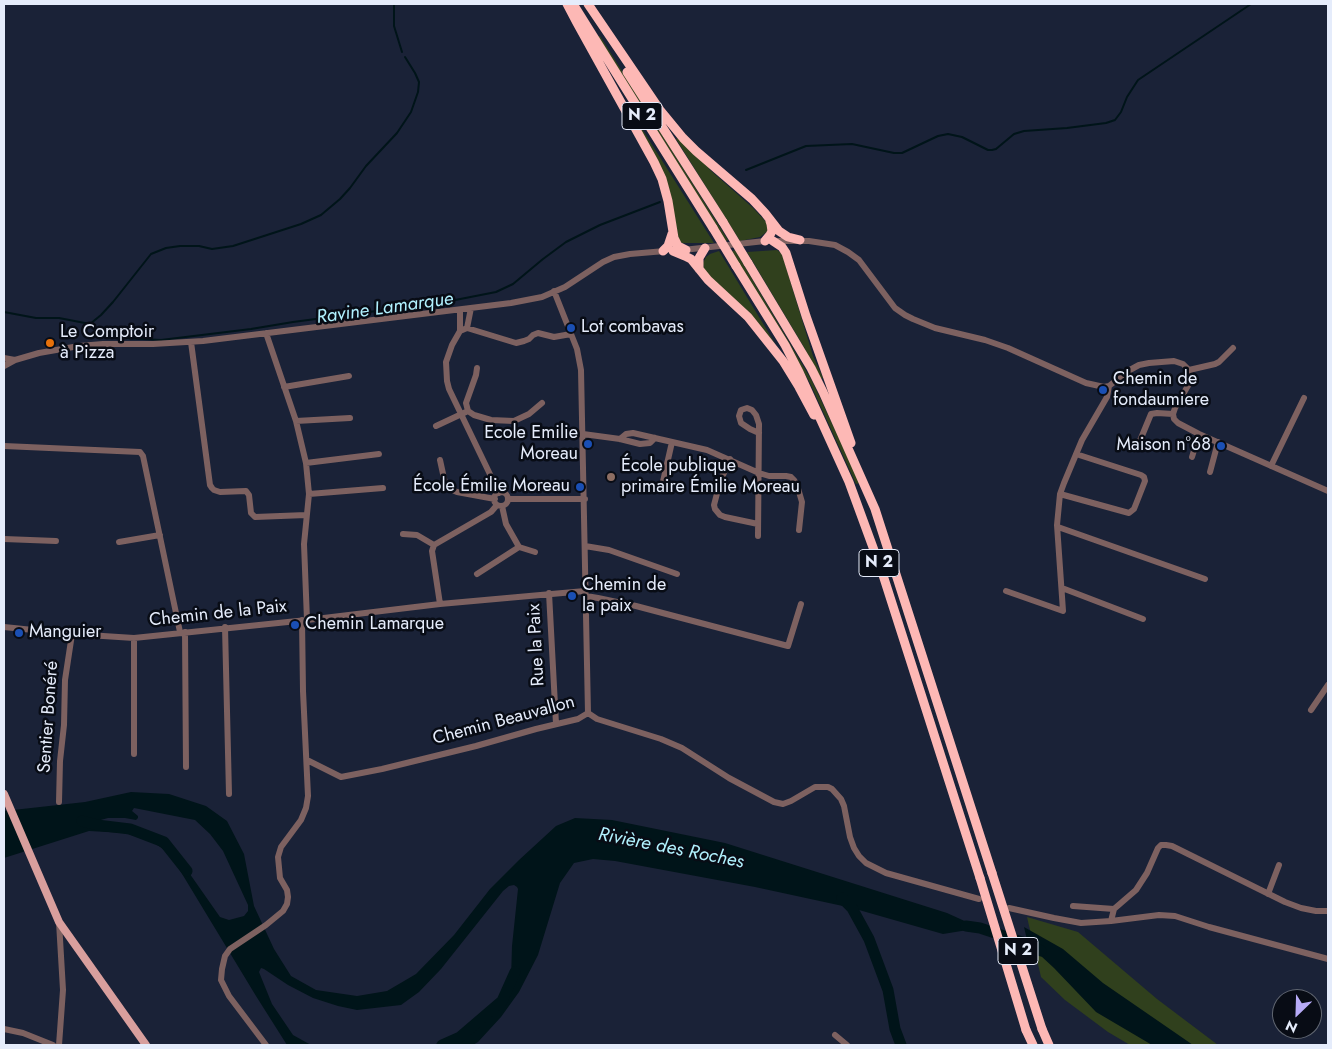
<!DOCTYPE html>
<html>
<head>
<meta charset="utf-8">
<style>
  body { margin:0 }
  #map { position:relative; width:1332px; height:1049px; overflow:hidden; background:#1a2237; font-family:Jost,sans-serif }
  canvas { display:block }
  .frame { position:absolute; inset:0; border:5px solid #e5ecfb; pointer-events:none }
  .north { position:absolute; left:1272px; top:989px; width:50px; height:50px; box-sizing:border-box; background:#080c15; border:1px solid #606671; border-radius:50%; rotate:204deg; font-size:14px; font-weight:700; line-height:20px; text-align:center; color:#e5ecfb }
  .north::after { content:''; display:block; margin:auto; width:18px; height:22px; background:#b7abf7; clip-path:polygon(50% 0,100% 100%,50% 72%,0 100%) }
</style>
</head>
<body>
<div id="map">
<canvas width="1332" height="1049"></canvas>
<div class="frame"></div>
<div class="north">N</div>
</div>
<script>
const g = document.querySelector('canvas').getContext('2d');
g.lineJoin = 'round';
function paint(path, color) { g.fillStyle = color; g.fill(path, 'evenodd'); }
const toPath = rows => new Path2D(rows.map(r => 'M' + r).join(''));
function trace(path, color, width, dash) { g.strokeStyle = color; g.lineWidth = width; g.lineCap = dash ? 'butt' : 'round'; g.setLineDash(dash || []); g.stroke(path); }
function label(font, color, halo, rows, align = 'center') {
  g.font = font + ' Jost,sans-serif'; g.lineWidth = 5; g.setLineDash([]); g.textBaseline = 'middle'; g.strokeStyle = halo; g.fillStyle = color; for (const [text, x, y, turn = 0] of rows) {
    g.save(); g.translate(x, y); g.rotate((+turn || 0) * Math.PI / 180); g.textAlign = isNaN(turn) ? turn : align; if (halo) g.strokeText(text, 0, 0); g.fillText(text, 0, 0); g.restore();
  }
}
const green = toPath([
  [600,36,728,240,724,242,598,37],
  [627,105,714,243,682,243,679,240,668,186],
  [678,138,709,167,709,169,753,208,768,224,769,230,760,237,740,241,676,139],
  [735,250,812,381,860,483,856,484,810,383,776,323,731,252],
  [777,250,782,254,813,356,823,378,820,379,805,349,747,252],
  [719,251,776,345,749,312,710,277,704,270,703,263,706,257,710,254],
  [1027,917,1078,932,1157,999,1218,1045,1130,1045,1108,1032,1065,1000,1041,977]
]);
const water = toPath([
  [131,792,169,794,206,806,227,821,244,854,254,906,274,949,291,976,316,990,357,996,387,991,416,974,454,935,490,889,519,860,556,826,575,818,612,820,725,843,947,913,980,928,943,934,852,908,755,887,615,861,593,859,574,863,560,883,538,955,519,992,501,1017,478,1042,473,1045,434,1045,476,1024,490,1014,502,1001,508,990,511,979,512,946,518,889,517,887,514,885,509,886,503,891,441,969,419,992,401,1005,357,1010,338,1006,313,998,288,985,264,969,261,968,259,972,272,1004,293,1035,311,1045,287,1045,256,996,170,854,150,840,124,833,89,831,4,858,4,811,85,802],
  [134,808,195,820,210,834,223,851,248,905,248,911,244,916,229,920,220,917,185,867,164,842,144,833,130,829,105,827,97,825,97,821,108,818,125,818,136,820,138,818,138,816,132,811],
  [1024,927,1063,949,1103,983,1193,1045,1152,1045,1096,1012,1054,968,1028,944]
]);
const stream = toPath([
  [394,4,394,26,402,52],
  [746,170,806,146,852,144,894,153,902,153,938,136,948,134,962,137,988,150,992,150,996,149,1014,134,1024,131,1067,128,1106,123,1115,120,1121,112,1127,97,1138,80,1251,4],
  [4,312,36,318,59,318,90,324,101,315,113,302,151,254,166,248,180,246,199,246,212,249,233,246,301,224,321,215,340,199,350,188,366,166,397,133,411,112,418,92,419,82,415,73,405,57],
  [90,324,105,333,113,336,125,338,161,340,251,329,293,322,445,302,496,292,513,284,543,259,566,242,600,225,660,202]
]);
const river = toPath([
  [82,821,97,825,130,829,164,842,187,871],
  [842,898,852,908,869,939,888,990,895,1029,901,1045],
  [966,926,980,928,1028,944,1041,951],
  [442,1045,460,1037,502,1001,515,972]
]);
const minor = toPath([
  [683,250,765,241,809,241,835,245,848,252,859,260,895,308,905,315,913,319,935,328,985,340,1008,348,1086,383,1104,387,1109,386],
  [554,291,577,349,581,370,588,713],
  [460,310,460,331,452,345,446,362,447,381,449,389,499,493],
  [467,328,471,308],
  [460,331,467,328,516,343,524,341,529,339,533,335,538,333,554,337,571,334],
  [266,333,296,421,306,463,309,494,304,544,307,620],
  [191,342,210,485,212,488,214,490,220,492,246,491,249,495,251,513,255,517,306,515],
  [4,358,15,360],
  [4,366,15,360,39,353,79,346,103,344,153,344,203,341,511,303,542,297,565,287,603,262,614,257,630,254,665,251],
  [1189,370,1215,364,1219,362,1233,348],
  [284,387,349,376],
  [468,411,474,415,491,420,514,421,529,414,542,403],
  [296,421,350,418],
  [436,426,468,411,466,403,476,375,477,368],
  [583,434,620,439,640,444,650,443,655,438],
  [620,439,626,434,633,433,707,450,759,473,769,476,786,476,791,477,794,480,797,485,802,502,799,530],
  [1139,443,1151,414,1157,413,1173,414],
  [4,446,140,452,143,456,180,632],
  [1192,457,1199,434],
  [730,459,720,482,714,505,715,509,720,515,725,517,758,524],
  [440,460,445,483,450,489,457,492,495,499],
  [306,463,379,454],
  [1271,466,1304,398],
  [1210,472,1218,442],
  [662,486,672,442],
  '494 499a7 7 0 1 1 14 0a7 7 0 1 1-14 0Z',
  [309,494,383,488],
  [1060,494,1129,513,1134,509,1145,481,1144,477,1141,475,1076,454],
  [508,499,585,499],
  [502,506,506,524,519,547,535,552],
  [1058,527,1205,579],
  [403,534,417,535,434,545,432,551,440,604],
  [758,536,759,424,756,415,752,410,747,408,741,410,739,416,741,423,750,429,759,433],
  [4,539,56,541],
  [119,542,160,535],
  [434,545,491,512,497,505],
  [585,546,609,550,677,574],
  [477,574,519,547],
  [1062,588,1143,619],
  [1006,591,1063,611,1057,525,1060,494,1064,483,1082,440,1107,397,1109,386,1128,371,1139,365,1149,363,1174,361,1183,364,1189,370,1191,379,1189,384,1175,408,1173,414,1174,419,1178,423,1199,434,1328,491],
  [549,593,556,724],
  [586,596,598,598,636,606,788,646,801,604],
  [4,627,72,634,134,638,307,620,440,604,585,591],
  [225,627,229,794],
  [185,632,186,767],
  [134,638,134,754],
  [1311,710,1328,685],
  [588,713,597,719,661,739,682,748,729,778,774,802,783,804,791,801,815,787,828,787,832,789,841,799,844,806,850,837,854,848,859,856,866,863,886,873,979,899],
  [307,760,341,777,382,769,476,746,536,729,578,719,588,713],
  [59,802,60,761,64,725,65,680,72,634],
  [1268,894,1279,865],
  [1073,906,1114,909],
  [1009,908,1054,918,1081,923,1111,921,1159,915,1175,916,1209,927,1328,959],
  [1111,921,1114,909,1136,890,1147,873,1158,848,1161,845,1166,845,1172,846,1285,902,1301,908,1316,911,1328,911],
  [59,922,63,990,59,1045],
  [4,1029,23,1033,53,1045],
  [835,1035,847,1045],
  [266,1045,229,996,221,980,222,969,225,956,230,949,266,925,283,911,287,904,288,897,287,890,280,878,278,857,281,847,301,820,306,808,308,796,303,691,302,620]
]);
const major = toPath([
  [4,794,59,922,146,1045]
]);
const highway = toPath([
  [567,4,577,23,654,162,662,179,668,201,674,238,678,246,686,250],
  [573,4,713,228],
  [588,4,660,110,683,138,696,151,752,199,765,213,779,231,788,237,800,240],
  [627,72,723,222],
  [765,241,770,235,772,231,771,224,770,221],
  [773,241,782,247,786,253,806,316,851,443],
  [663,251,668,246,672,234],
  [673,251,685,256,691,259,708,280,748,317,783,361,799,387,814,415],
  [748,263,811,368,823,392,875,509,992,873],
  [736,266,785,345,799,372,849,482,882,572,980,878],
  [699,269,699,258,705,248],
  [1042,1029,1049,1045],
  [1026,1030,1033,1045]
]);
const highwayBridge = toPath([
  [723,222,748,263],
  [713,228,736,266],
  [992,873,1042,1029],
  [980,878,1026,1030]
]);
const markers = [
  [571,328,5,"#1a4fb4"],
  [50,343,5,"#e8710a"],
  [1103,390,5,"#1a4fb4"],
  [588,444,5,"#1a4fb4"],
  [1221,446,5,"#1a4fb4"],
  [611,477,5,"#8d6e63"],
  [580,487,5,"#1a4fb4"],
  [572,596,5,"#1a4fb4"],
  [295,625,5,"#1a4fb4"],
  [19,633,5,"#1a4fb4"]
];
const shields = [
  [642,116,40],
  [879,563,40],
  [1018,951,40]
];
const shieldNames = [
  ["N 2",642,116],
  ["N 2",879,563],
  ["N 2",1018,951]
];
const poiNames = [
  ["Lot combavas",581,328],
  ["Le Comptoir",60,333],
  ["à Pizza",60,354],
  ["Chemin de",1113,380],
  ["fondaumiere",1113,401],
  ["Ecole Emilie",578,434,"right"],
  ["Moreau",578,455,"right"],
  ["Maison n°68",1211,446,"right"],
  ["École publique",621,467],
  ["primaire Émilie Moreau",621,488],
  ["École Émilie Moreau",570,487,"right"],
  ["Chemin de",582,586],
  ["la paix",582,607],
  ["Chemin Lamarque",305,625],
  ["Manguier",29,633]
];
const streetNames = [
  ["Chemin de la Paix",218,614,-6],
  ["Rue la Paix",537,645,-93],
  ["Sentier Bonéré",49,717,-86],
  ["Chemin Beauvallon",504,721,-15]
];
const waterNames = [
  ["Ravine Lamarque",385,309,-8],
  ["Rivière des Roches",671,849,11]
];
paint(green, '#30401d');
paint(water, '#001419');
trace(stream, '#001419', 2);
trace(river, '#001419', 11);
trace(minor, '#7d6160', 6);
trace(major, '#d89f9d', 8);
trace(highway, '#fdb8b5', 9);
trace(highwayBridge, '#fdb8b5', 9);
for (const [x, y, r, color] of markers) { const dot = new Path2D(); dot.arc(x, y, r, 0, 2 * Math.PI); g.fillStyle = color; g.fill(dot); trace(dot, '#080c15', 2); }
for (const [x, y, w] of shields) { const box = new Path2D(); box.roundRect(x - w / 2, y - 13.5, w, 27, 4); g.fillStyle = '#080c15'; g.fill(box); trace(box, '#e5ecfb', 1); }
label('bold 16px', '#e5ecfb', null, shieldNames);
label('18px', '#e5ecfb', '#080c15', poiNames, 'left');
label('18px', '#e5ecfb', '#080c15', streetNames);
label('italic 19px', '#b1f1fe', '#080c15', waterNames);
</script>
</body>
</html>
